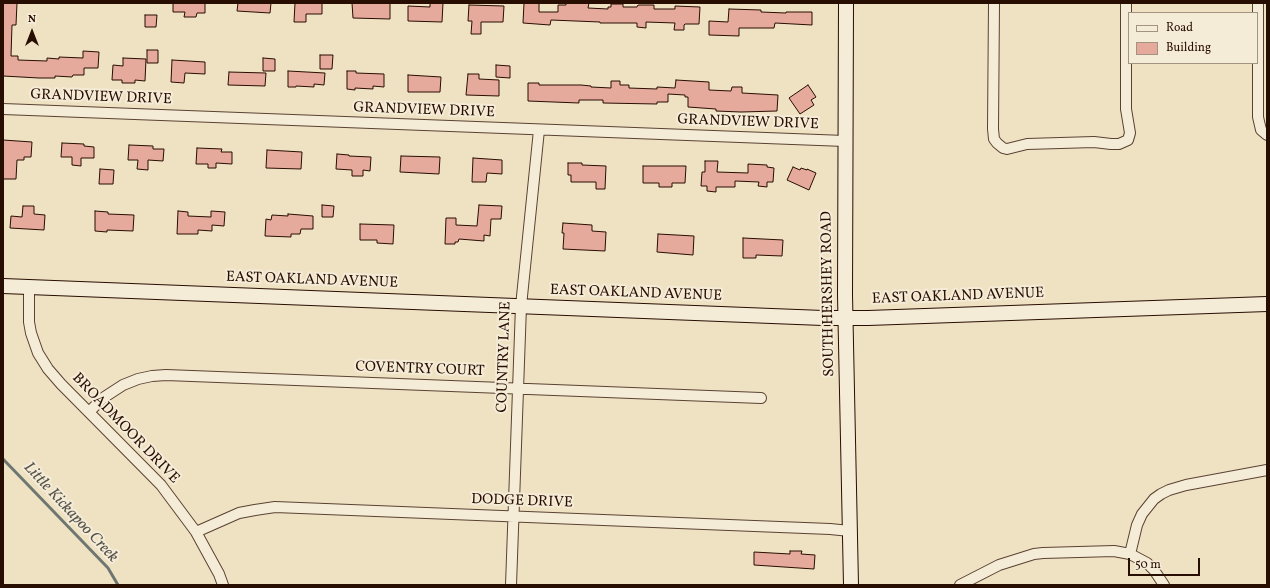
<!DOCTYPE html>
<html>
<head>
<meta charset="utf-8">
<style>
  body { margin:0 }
  #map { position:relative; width:1270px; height:588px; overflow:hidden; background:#efe2c3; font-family:Vollkorn,serif }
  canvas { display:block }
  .frame { position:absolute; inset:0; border:4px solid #280d01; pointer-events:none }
  .legend { position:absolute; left:1128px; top:12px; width:130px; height:52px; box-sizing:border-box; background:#f5ecd8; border:1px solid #a39382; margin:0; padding:5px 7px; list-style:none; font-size:12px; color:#280d01 }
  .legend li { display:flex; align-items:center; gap:8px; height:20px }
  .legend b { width:20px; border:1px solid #a39382 }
  .north { position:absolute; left:12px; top:12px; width:40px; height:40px; -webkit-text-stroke:3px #f5ecd8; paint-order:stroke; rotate:0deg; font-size:11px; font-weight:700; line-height:16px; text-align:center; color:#280d01 }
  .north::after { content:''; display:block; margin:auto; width:14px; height:18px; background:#280d01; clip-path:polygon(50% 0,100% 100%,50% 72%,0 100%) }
  .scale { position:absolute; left:1128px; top:558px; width:72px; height:18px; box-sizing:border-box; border:2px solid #280d01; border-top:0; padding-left:5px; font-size:12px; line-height:14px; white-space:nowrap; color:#280d01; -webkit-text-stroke:3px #f5ecd8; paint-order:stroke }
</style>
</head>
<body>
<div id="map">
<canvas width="1270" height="588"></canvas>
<div class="frame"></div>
<ul class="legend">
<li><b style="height:5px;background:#f5ecd8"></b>Road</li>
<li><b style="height:11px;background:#e5aa9c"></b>Building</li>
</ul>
<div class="north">N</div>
<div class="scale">50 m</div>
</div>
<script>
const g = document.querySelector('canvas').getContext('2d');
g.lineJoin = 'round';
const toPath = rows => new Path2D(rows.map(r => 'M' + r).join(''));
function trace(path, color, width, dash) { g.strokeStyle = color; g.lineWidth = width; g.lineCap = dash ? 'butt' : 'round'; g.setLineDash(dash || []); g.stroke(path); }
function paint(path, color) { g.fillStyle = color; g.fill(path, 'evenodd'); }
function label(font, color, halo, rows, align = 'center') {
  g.font = font + ' Vollkorn,serif'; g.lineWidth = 4; g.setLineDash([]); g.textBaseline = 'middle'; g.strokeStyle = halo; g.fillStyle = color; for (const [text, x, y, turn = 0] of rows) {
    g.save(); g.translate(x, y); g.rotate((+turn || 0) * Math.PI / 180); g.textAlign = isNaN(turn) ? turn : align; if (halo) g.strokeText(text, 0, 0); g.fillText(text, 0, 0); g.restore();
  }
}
const stream = toPath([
  [3,459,108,568,118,585]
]);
const building = toPath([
  [3,3,17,3,16,25,12,25,11,56,18,56,18,60,47,61,47,58,59,59,59,57,83,58,83,51,99,52,98,68,84,68,84,75,73,75,72,77,55,76,55,78,39,78,3,76,3,3],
  [173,3,205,3,205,13,197,13,196,17,184,17,185,12,173,12,173,3],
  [238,3,271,3,270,13,237,11,238,3],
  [295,3,322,3,322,14,306,14,306,22,294,22,295,3],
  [352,3,390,3,390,19,353,18,352,3],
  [430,3,443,3,442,22,408,21,408,6,430,7,430,3],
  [524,3,539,3,539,12,558,12,558,5,566,5,566,3,589,3,588,8,608,9,608,7,611,7,611,4,623,4,623,7,637,7,638,5,654,5,654,9,675,9,675,6,700,7,699,24,685,24,684,25,684,30,674,30,675,23,646,22,646,28,637,27,637,23,600,23,600,22,551,20,550,25,523,23,524,3],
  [469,5,504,6,503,22,481,22,481,34,471,34,472,21,468,21,469,5],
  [729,9,761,10,761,12,786,13,786,12,812,12,812,25,775,23,774,28,739,28,739,36,709,35,709,21,728,22,729,9],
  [145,15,157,15,156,27,145,27,145,15],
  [147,50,158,50,158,63,147,63,147,50],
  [320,55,333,55,332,69,320,69,320,55],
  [123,58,146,59,145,81,135,80,135,83,122,83,122,80,112,80,113,65,123,66,123,58],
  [263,58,275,59,275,71,263,71,263,58],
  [172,60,205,62,205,74,185,73,184,83,171,82,172,60],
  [496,65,510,66,510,78,496,77,496,65],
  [288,71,325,73,324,85,314,84,314,87,296,86,296,87,288,87,288,71],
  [347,71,356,71,356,73,384,74,384,87,373,86,373,89,355,88,355,90,347,89,347,71],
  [229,72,266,73,265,86,228,85,229,72],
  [468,74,479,74,479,79,499,80,499,96,466,95,468,74],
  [408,75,441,77,440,92,408,92,408,75],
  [676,80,709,82,709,90,731,91,732,87,742,87,742,93,778,95,777,111,741,112,716,111,716,109,688,107,688,97,685,97,685,95,668,94,668,102,657,102,657,104,603,103,603,100,579,100,579,103,528,101,528,83,539,83,539,85,581,85,591,86,591,87,611,88,611,81,620,81,620,85,629,85,629,88,657,89,657,87,675,88,676,80],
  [808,85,816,97,811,100,814,105,800,114,789,98,808,85],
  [3,140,32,142,31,157,24,157,24,160,17,160,16,179,3,179,3,140],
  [62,143,84,144,84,146,94,147,94,158,81,158,81,166,72,165,72,157,61,157,62,143],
  [129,145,153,146,153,149,164,149,163,161,148,160,148,170,137,169,138,160,128,160,129,145],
  [197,148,222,149,221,152,232,152,232,164,216,163,216,168,208,168,208,164,196,164,197,148],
  [267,150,302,152,301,169,266,168,267,150],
  [337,154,349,155,349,156,371,157,370,171,363,170,363,176,352,176,352,170,336,169,337,154],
  [401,156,440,157,439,174,400,172,401,156],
  [473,158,502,160,502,174,487,173,486,182,472,182,473,158],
  [705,161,718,161,717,172,748,173,748,164,767,165,767,167,774,168,773,182,767,182,767,187,758,186,759,182,735,181,735,187,716,187,716,192,707,191,707,186,701,186,702,172,705,172,705,161],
  [568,163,582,163,582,165,606,166,605,189,596,189,596,182,571,182,571,175,568,175,568,163],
  [643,166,686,166,685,183,672,183,672,187,659,187,659,183,643,183,643,166],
  [793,167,800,170,801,168,807,170,807,169,816,173,809,190,787,180,793,167],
  [100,169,114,170,113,184,99,184,100,169],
  [322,205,334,206,333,217,322,217,322,205],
  [479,205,502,206,501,219,491,219,490,236,484,235,484,241,459,239,458,242,455,242,455,244,445,244,446,218,456,218,456,225,477,226,479,205],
  [23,206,34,206,34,214,45,215,44,230,10,228,11,216,22,217,23,206],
  [95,211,108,212,108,214,134,215,133,231,107,230,107,232,95,231,95,211],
  [178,211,188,212,188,216,211,217,211,211,225,212,224,226,212,225,212,231,198,230,198,234,177,234,178,211],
  [288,214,313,216,313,229,301,229,300,234,291,234,291,237,265,236,266,219,271,220,272,215,288,216,288,214],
  [563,223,592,225,592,231,606,232,605,251,563,249,564,233,562,233,563,223],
  [360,224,394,225,393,244,377,243,377,240,360,240,360,224],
  [658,234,694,236,693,255,657,252,658,234],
  [743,238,783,240,782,256,756,255,756,258,743,258,743,238],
  [790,551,802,551,801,554,815,555,814,569,754,565,754,552,790,554,790,551]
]);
const minor = toPath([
  [994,3,993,129,994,139,997,143,1003,148,1007,149,1027,144,1094,142,1111,144,1119,144,1128,140,1130,133,1126,109,1126,3],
  [1258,3,1258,117,1261,130,1267,135],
  [3,109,845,141],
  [29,287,29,322,31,333,38,353,48,369,61,384,161,485,196,532,219,574,223,585],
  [89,412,103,398,123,385,138,379,152,376,166,375,761,398],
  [196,532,239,513,255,510,275,507,830,529,850,531],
  [1130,554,1137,525,1142,514,1154,499,1161,494,1169,490,1186,485,1267,470],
  [511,585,521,306,539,130],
  [960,585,999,565,1034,554,1043,553,1114,551,1130,554,1147,563,1154,570,1164,585]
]);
const secondary = toPath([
  [846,3,845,295,851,585],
  [3,286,823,318,868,318,1267,304]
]);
const streetNames = [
  ["GRANDVIEW DRIVE",101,98,2],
  ["GRANDVIEW DRIVE",424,111,2],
  ["GRANDVIEW DRIVE",748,123,2],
  ["EAST OAKLAND AVENUE",312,281,2],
  ["EAST OAKLAND AVENUE",636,294,2],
  ["SOUTH HERSHEY ROAD",829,294,-91],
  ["EAST OAKLAND AVENUE",958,297,-2],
  ["COUNTRY LANE",505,357,-88],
  ["COVENTRY COURT",420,370,2],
  ["BROADMOOR DRIVE",125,429,46],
  ["DODGE DRIVE",522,502,2]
];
const waterNames = [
  ["Little Kickapoo Creek",70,513,47]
];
trace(stream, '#6e7671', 3);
paint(building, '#e5aa9c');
trace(building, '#280d01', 1);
trace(minor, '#5a4232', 12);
trace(secondary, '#280d01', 16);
trace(minor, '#f5ecd8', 10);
trace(secondary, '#f5ecd8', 14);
label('15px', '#280d01', '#f5ecd8', streetNames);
label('italic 16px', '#56534b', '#f5ecd8', waterNames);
</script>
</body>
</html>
